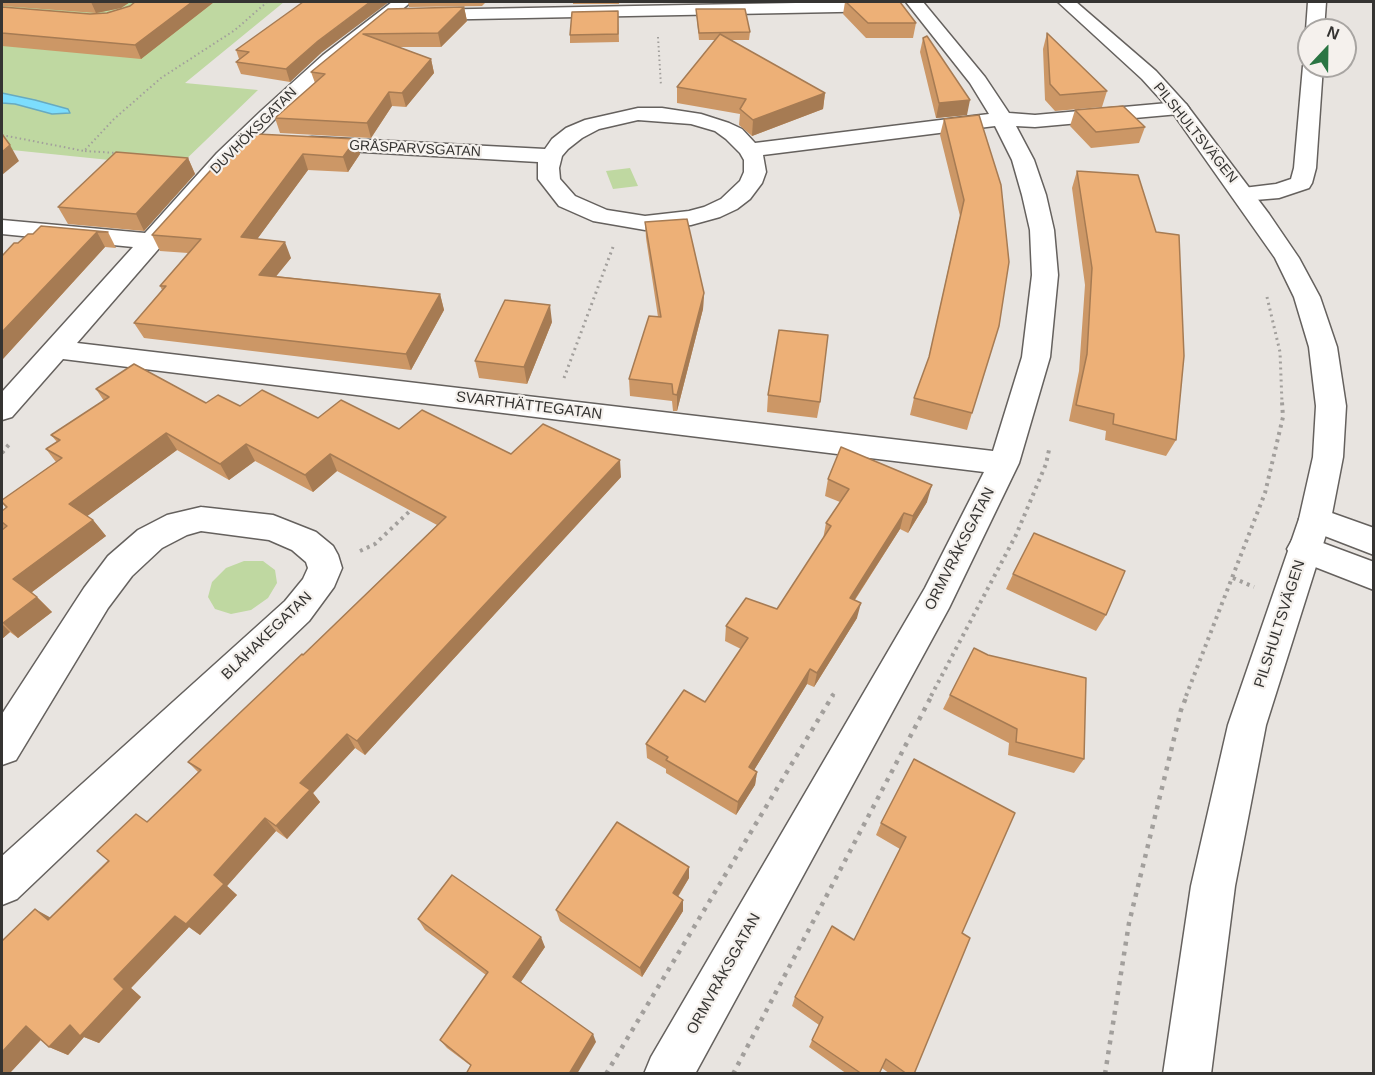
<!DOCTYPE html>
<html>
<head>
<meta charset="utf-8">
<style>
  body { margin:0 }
  #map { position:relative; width:1375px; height:1075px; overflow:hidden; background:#e8e4e0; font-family:Helvetica,sans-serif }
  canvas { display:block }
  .frame { position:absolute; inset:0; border:3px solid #353432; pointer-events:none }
  .north { position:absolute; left:1297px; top:18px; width:60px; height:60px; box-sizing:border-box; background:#f5f1ed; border:2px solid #a8a5a2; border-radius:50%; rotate:22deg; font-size:16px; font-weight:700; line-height:24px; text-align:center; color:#353432 }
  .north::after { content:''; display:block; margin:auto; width:21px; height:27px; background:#2a7543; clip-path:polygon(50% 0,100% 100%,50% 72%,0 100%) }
</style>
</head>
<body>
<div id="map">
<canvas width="1375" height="1075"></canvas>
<div class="frame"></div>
<div class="north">N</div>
</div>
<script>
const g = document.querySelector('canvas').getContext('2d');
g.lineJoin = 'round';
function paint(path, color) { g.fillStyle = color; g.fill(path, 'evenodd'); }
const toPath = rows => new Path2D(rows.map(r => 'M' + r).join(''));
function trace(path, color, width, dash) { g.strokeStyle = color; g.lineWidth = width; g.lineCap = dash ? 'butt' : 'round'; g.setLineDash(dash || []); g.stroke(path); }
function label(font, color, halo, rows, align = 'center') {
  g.font = font + ' Helvetica,sans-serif'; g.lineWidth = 4.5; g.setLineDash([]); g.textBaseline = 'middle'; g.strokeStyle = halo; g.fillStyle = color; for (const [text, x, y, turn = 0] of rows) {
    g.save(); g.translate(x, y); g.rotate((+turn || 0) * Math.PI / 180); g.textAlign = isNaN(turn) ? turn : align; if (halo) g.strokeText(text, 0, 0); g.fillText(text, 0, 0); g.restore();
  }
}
const green = toPath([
  [2,2,284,2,185,83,258,90,178,167,2,149],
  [630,168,638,186,613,189,606,171],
  [244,561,263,561,275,570,277,583,268,598,251,610,231,614,215,609,208,597,212,582,226,568]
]);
const water = toPath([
  [2,93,35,100,68,109,70,113,52,114,15,104,2,103,2,93]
]);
const pathFar3 = toPath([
  [658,37,661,86],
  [2,135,84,151],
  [118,153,84,151,114,119,161,78,235,30,267,2]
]);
const pathFar2 = toPath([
  [1267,297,1280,352,1282,403],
  [564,378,613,247]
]);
const pathFar1 = toPath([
  [2,453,11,442],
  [360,551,375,544,412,509],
  [1233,578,1254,587],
  [832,696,835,692],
  [931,696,1016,535,1046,464,1049,450],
  [1186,696,1265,493,1283,417,1282,402]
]);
const path = toPath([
  [606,1074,833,695],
  [733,1074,932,695],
  [1105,1074,1129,923,1181,710,1187,695]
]);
const minor = toPath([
  [392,2,411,2,337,63,275,119,233,163,77,343,993,451,1022,357,1032,275,1030,230,1022,195,1012,160,995,126,763,155,766,172,762,183,750,199,737,209,720,217,691,225,645,230,593,221,559,206,538,179,538,162,312,149,304,148,301,143,304,138,312,137,545,149,552,139,566,128,585,120,638,108,662,108,701,114,729,123,742,129,755,143,989,114,970,83,906,2,923,2,985,77,1009,113,1035,115,1179,102,1186,104,1189,108,1186,112,1179,114,1035,127,1016,126,1034,160,1046,195,1054,230,1058,275,1050,357,1019,463,949,608,695,1074,644,1074,651,1057,925,588,984,472,63,359,12,417,2,420,2,392,133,247,2,234,2,220,145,233,217,153,261,111,323,55,392,2],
  [638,120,691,124,715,131,726,139,740,153,744,160,744,172,740,181,721,199,704,207,689,211,645,216,607,210,575,196,560,179,559,168,562,156,568,149,582,138,599,129,638,120],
  [849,2,892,2,898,6,895,10,889,11,421,20,415,19,412,15,415,11,421,10,849,2],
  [1308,2,1326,2,1324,30,1309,30,1309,34,1306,30,1308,2],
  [1309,61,1309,66,1323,66,1316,168,1312,183,1309,188,1279,198,1243,201,1235,199,1231,194,1235,189,1276,184,1291,179,1294,168,1303,66,1309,61],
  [201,507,273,515,316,532,333,546,338,555,342,568,334,587,309,621,17,899,2,905,2,856,285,601,303,579,308,568,306,562,292,550,269,540,201,531,187,535,162,548,132,576,108,608,16,760,2,765,2,714,84,588,108,556,138,530,167,515,201,507],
  [1315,507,1374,528,1374,555,1304,528,1299,519,1304,510,1315,507],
  [1304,536,1374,562,1374,590,1292,558,1287,549,1292,540,1304,536]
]);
const tertiary = toPath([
  [1058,2,1076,2,1156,71,1186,104,1269,214,1299,258,1320,297,1337,347,1346,406,1343,457,1331,519,1266,725,1235,886,1211,1074,1163,1074,1191,886,1228,725,1299,519,1313,457,1316,406,1309,347,1294,297,1275,258,1172,112,1142,79,1058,2]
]);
const wall = toPath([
  [2,2,130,2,121,8,96,13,2,6],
  [135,2,214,2,141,59,2,46,2,7,90,14,107,13,130,6],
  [408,2,486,2,482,6,409,7],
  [573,2,619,2,619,4,573,4],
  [695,2,741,2,695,3],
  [845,2,900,2,916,23,913,38,866,38,843,14],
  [464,7,467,21,441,47,399,47,431,59,434,73,406,107,392,106,371,138,280,133,275,118,315,83,311,72,388,9],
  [696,9,750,32,749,40,730,40,825,93,823,109,752,136,739,125,740,114,677,103,677,87,715,40,699,40],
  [618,11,619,42,570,43,570,35],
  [1047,33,1107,91,1102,107,1055,111,1045,100,1043,49],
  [923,38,967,115,936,118,920,52],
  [236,50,321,53,290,82,241,74,236,62,239,59],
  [1075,110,1145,127,1139,143,1091,148,1070,126],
  [979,115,972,413,967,430,910,415,914,398,928,361,960,216,940,135,944,119],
  [257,134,360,154,348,172,308,170,257,239,291,258,276,276,440,294,444,310,411,370,144,338,134,323,162,290,160,286,188,253,160,251,152,235,226,161],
  [188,158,195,174,144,231,68,224,58,207],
  [1077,171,1176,440,1166,456,1105,440,1106,431,1069,421,1079,371,1085,285,1072,188],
  [645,222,704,293,703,309,677,411,673,411,672,401,630,396,629,379,658,317,646,238],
  [41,226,108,232,116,248,105,247,2,360,2,256,33,234],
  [552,322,527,384,479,378,475,361],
  [96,389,206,403,240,406,318,418,399,429,621,477,365,755,355,748,313,793,320,802,287,839,276,831,227,886,237,895,200,935,189,927,131,988,141,997,99,1043,84,1037,68,1055,49,1047,41,1040,9,1074,2,1074,50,917,198,772,188,762,303,655,437,525,337,471,313,492,255,461,229,480,177,450,87,516,93,520,106,536,32,592,52,612,18,638,10,632,2,639,2,530,4,529,2,526,2,511,6,508,2,503,2,500,56,462,46,449,57,442,51,435,104,401],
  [768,395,820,402,817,418,767,412],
  [828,479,927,502,908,533,900,529,855,600,857,618,814,687,807,684,754,770,757,772,755,785,736,815,666,773,666,769,647,758,646,744,705,702,741,649,725,641,726,626,777,609,823,539,826,523,840,502,825,496],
  [1013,574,1106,615,1096,631,1006,589],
  [950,695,1084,759,1074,773,1008,755,1009,743,943,709],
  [914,759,962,933,914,1074,890,1074,882,1068,879,1074,847,1074,809,1047,819,1025,792,1006,795,997,854,940,900,849,876,835,881,823],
  [689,878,678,897,683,911,642,977,560,921,556,910],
  [418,919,545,947,521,982,596,1042,471,1066,447,1048,440,1040,486,975,425,930]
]);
const shadedWall = toPath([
  [91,2,130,2,121,8,96,13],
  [192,2,214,2,141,59,135,45],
  [370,2,389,2,321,53,290,82,286,69,318,41],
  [464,7,467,21,441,47,438,33],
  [431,59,434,73,406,107,402,93],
  [389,92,392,106,371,138,367,123],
  [825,93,823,109,752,136,753,120],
  [970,100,967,115,936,118,939,103],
  [356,139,360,154,348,172,343,157],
  [10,145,19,161,2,175,2,152],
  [303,154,308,170,247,253,241,237],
  [188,158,195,174,144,231,136,214],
  [97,232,105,247,2,360,2,332],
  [285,242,291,258,265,290,259,275],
  [704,293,703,309,677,411,677,395],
  [440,294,444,310,411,370,406,354],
  [550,305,552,322,527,384,524,367],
  [166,433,177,450,82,520,69,504],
  [246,444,255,461,229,480,220,464],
  [330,454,337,471,313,492,305,475],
  [620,460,621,477,365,755,357,741],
  [932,485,927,502,908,533,913,516],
  [904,513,900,529,846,613,850,598],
  [93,520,106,536,28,595,13,579],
  [37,597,52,612,18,638,3,623],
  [861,603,857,618,814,687,817,673],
  [2,624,10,632,2,639],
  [810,669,807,684,748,780,749,767],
  [347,734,355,748,313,793,320,802,287,839,276,826,300,783],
  [757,772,755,785,736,815,738,802],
  [265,818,276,831,227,886,237,895,200,935,189,927,131,988,141,997,99,1043,84,1037,68,1055,49,1047,214,875],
  [689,867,689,878,673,904,673,893],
  [683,900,683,911,642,977,640,968],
  [35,909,53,919,48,920],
  [541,937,545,947,518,986,513,977],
  [26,1026,46,1034,9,1074,2,1074,2,1052],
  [593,1034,596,1042,577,1074,569,1074]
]);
const building = toPath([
  [135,2,192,2,135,45,2,33,2,7,90,14,107,13,130,6,135,2],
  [303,2,370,2,318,41,286,69,236,62,249,52,236,50,303,2],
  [846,2,900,2,916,23,868,23,846,2],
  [464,7,438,33,363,34,431,59,402,93,389,92,367,123,275,118,325,74,311,72,388,9,464,7],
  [696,9,745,9,750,32,699,33,696,9],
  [618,11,618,34,570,35,572,12,618,11],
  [1047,33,1107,91,1060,95,1050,84,1047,33],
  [720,34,825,93,753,120,740,109,746,99,677,87,720,34],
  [927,36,970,100,939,103,923,38,927,36],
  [1123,106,1145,127,1096,132,1075,110,1123,106],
  [979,115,1001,185,1009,262,999,326,972,413,914,398,929,357,964,200,944,119,979,115],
  [2,134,10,145,2,152,2,134],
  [257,134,356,139,343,157,303,154,241,237,285,242,259,275,440,294,406,354,134,323,166,286,160,286,201,239,152,235,219,161,226,161,257,134],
  [116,152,188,158,136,214,58,207,116,152],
  [1077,171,1138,175,1156,232,1179,235,1184,356,1176,440,1113,424,1114,414,1076,405,1087,354,1092,268,1077,171],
  [687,219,704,293,677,395,673,394,672,384,629,379,649,316,661,317,645,222,687,219],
  [41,226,108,232,97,232,2,332,2,256,14,243,18,243,28,234,33,234,41,226],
  [505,300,550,305,524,367,475,361,505,300],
  [779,330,828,335,820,402,768,395,779,330],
  [134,364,206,403,218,395,240,406,262,390,318,418,341,400,399,429,422,410,511,454,543,424,620,460,357,741,347,734,300,783,310,790,276,826,265,818,214,875,224,884,186,924,175,916,114,979,124,989,80,1036,70,1025,49,1047,26,1026,2,1052,2,941,35,909,48,920,109,861,97,851,136,814,147,822,201,770,188,762,302,654,303,655,446,517,330,454,305,475,246,444,220,464,166,433,69,504,93,520,13,579,37,597,3,623,2,622,2,530,7,526,2,522,2,511,7,507,2,502,2,500,62,458,46,449,60,440,51,435,109,397,96,389,134,364],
  [841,447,932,485,913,516,904,513,850,598,861,603,817,673,810,669,749,767,757,772,738,802,666,760,668,757,646,744,684,690,705,702,748,638,726,626,746,598,777,609,831,526,826,523,849,489,828,479,841,447],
  [1034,533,1125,571,1106,615,1013,574,1034,533],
  [974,648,988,655,1086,678,1084,759,1016,742,1017,729,950,695,974,648],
  [914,759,1015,813,962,933,970,938,914,1074,907,1074,886,1059,879,1074,862,1074,812,1040,823,1017,795,997,832,926,854,940,906,837,881,823,914,759],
  [617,822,689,867,673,893,683,900,640,968,556,910,617,822],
  [452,875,541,937,513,977,593,1034,569,1074,466,1074,471,1065,440,1040,488,972,418,919,452,875]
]);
const farStreetnames = [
  ["DUVHÖKSGATAN",254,131,-45],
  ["PILSHULTSVÄGEN",1195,133,51],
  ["GRÅSPARVSGATAN",415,149,3]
];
const streetNames = [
  ["SVARTHÄTTEGATAN",529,406,7],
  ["ORMVRÅKSGATAN",960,549,-63],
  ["PILSHULTSVÄGEN",1280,624,-72],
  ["BLÅHAKEGATAN",267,636,-44],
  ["ORMVRÅKSGATAN",724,974,-61]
];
paint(green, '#bfd8a1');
paint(water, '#7cddfd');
trace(water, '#67aac0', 1.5);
trace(minor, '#65615e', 3);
trace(tertiary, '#65615e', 3);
trace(pathFar3, '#a29f9c', 2, [1.5, 3]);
trace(pathFar2, '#a29f9c', 3, [2, 4]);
trace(pathFar1, '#a29f9c', 4, [3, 4.5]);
trace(path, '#a29f9c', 4.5, [4, 6]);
paint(minor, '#fff');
paint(tertiary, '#fff');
paint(wall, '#cc9766');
paint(shadedWall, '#a67b53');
paint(building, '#edb077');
trace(building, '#a67b53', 1.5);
label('14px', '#353432', '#f5f1ed', farStreetnames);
label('15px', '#353432', '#f5f1ed', streetNames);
</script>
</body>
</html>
